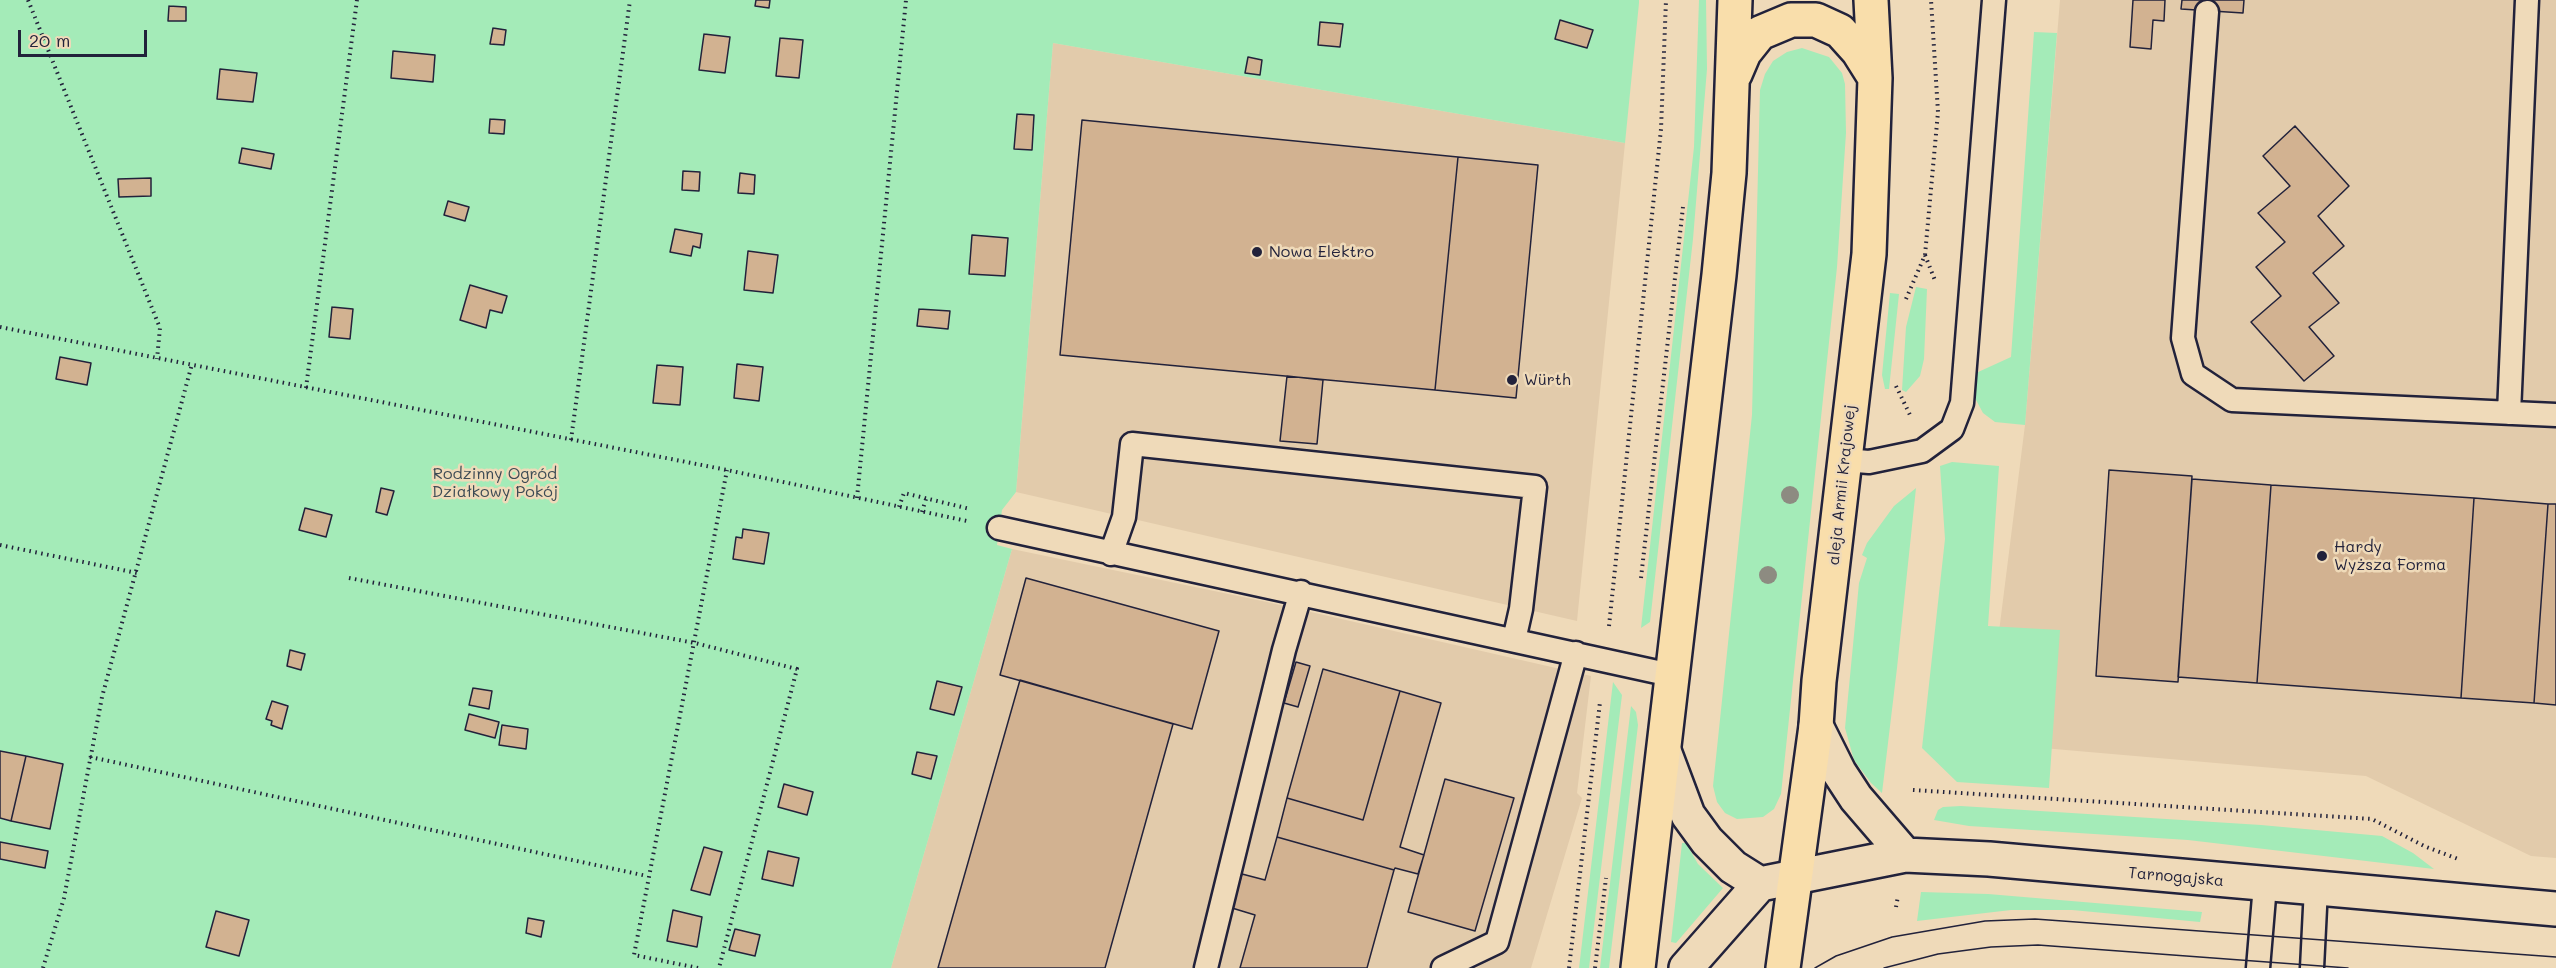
<!DOCTYPE html>
<html>
<head>
<meta charset="utf-8">
<style>
  body { margin:0 }
  #map { position:relative; width:2556px; height:968px; overflow:hidden; background:#efdab9; font-family:Mali,sans-serif }
  canvas { display:block }
  .scale { position:absolute; left:18px; top:30px; width:129px; height:27px; box-sizing:border-box; border:3px solid #22223b; border-top:0; padding-left:8px; font-size:18px; line-height:21px; white-space:nowrap; color:#22223b; -webkit-text-stroke:4px #efdab9; paint-order:stroke }
</style>
</head>
<body>
<div id="map">
<canvas width="2556" height="968"></canvas>
<div class="scale">20 m</div>
</div>
<script>
const g = document.querySelector('canvas').getContext('2d');
g.lineJoin = 'round';
function paint(path, color) { g.fillStyle = color; g.fill(path, 'evenodd'); }
const toPath = rows => new Path2D(rows.map(r => 'M' + r).join(''));
function trace(path, color, width, dash) { g.strokeStyle = color; g.lineWidth = width; g.lineCap = dash ? 'butt' : 'round'; g.setLineDash(dash || []); g.stroke(path); }
function label(font, color, halo, rows, align = 'center') {
  g.font = font + ' Mali,sans-serif'; g.lineWidth = 5; g.setLineDash([]); g.textBaseline = 'middle'; g.strokeStyle = halo; g.fillStyle = color; for (const [text, x, y, turn = 0] of rows) {
    g.save(); g.translate(x, y); g.rotate((+turn || 0) * Math.PI / 180); g.textAlign = isNaN(turn) ? turn : align; if (halo) g.strokeText(text, 0, 0); g.fillText(text, 0, 0); g.restore();
  }
}
const built = toPath([
  [2060,0,2556,0,2556,858,2531,856,2366,776,1985,743,2025,425],
  [1053,43,1625,143,1577,621,1016,492],
  [1012,549,1267,602,1591,676,1577,793,1582,798,1531,968,891,968]
]);
const green = toPath([
  [0,0,1639,0,1639,3,1625,143,1053,43,1016,492,1002,510,997,545,1012,549,891,968,0,968],
  [1699,0,1706,0,1707,69,1693,239,1650,622,1641,628,1694,147],
  [2034,32,2057,33,2025,425,1995,422,1983,413,1975,398,1975,388,1976,373,2011,357],
  [1802,48,1829,57,1842,73,1845,84,1846,133,1837,267,1781,794,1774,809,1763,817,1737,819,1725,813,1717,802,1713,786,1752,415,1760,90,1765,74,1773,61,1787,52],
  [1916,287,1927,289,1924,359,1920,376,1906,392,1902,390,1906,327],
  [1890,293,1899,294,1889,389,1885,389,1882,375],
  [1952,462,1999,466,1988,626,2060,630,2049,788,1957,782,1922,748,1945,539,1940,466],
  [1916,488,1897,668,1882,793,1871,783,1854,760,1845,728,1859,583,1867,558,1862,555,1867,543,1894,506],
  [1613,682,1622,695,1589,968,1579,968],
  [1631,706,1636,712,1638,725,1609,968,1600,968],
  [1961,806,2261,825,2382,836,2413,853,2434,869,2188,840,1969,826,1934,820,1938,810,1943,807],
  [1682,843,1686,843,1698,864,1723,888,1676,943,1671,942],
  [1921,892,1988,894,2202,912,2200,922,2072,910,2011,910,1917,921]
]);
const building = toPath([
  [756,0,770,0,769,8,755,6,756,0],
  [2133,0,2165,0,2164,21,2153,20,2151,49,2130,47,2133,0],
  [2182,0,2244,0,2243,13,2181,9,2182,0],
  [169,6,186,7,186,21,168,21,169,6],
  [1560,20,1593,30,1587,48,1555,39,1560,20],
  [1320,22,1343,24,1340,47,1318,45,1320,22],
  [493,28,506,30,504,45,490,44,493,28],
  [704,34,730,37,725,73,699,70,704,34],
  [780,38,803,40,799,78,776,76,780,38],
  [393,51,435,55,433,82,391,78,393,51],
  [1248,57,1262,60,1260,75,1245,73,1248,57],
  [220,69,257,73,253,102,217,99,220,69],
  [1017,114,1034,115,1032,150,1014,149,1017,114],
  [490,119,505,120,504,134,489,133,490,119],
  [1082,120,1458,157,1435,390,1060,355,1082,120],
  [2295,126,2349,186,2318,216,2344,246,2313,273,2339,303,2309,327,2334,356,2304,381,2251,322,2281,296,2256,267,2285,242,2258,213,2290,186,2263,156,2295,126],
  [242,148,274,154,271,169,239,163,242,148],
  [1458,157,1538,165,1516,398,1435,390,1458,157],
  [683,171,700,172,699,191,682,190,683,171],
  [740,173,755,175,754,194,738,193,740,173],
  [151,178,151,196,119,197,118,179,151,178],
  [448,201,469,207,465,221,444,215,448,201],
  [675,229,702,234,700,248,693,246,691,256,670,252,675,229],
  [972,235,1008,238,1005,276,969,274,972,235],
  [748,251,778,255,773,293,744,290,748,251],
  [470,285,507,296,502,313,490,310,486,328,460,320,470,285],
  [332,307,353,309,350,339,329,337,332,307],
  [919,309,950,311,948,329,917,326,919,309],
  [60,357,91,363,87,385,56,379,60,357],
  [737,364,763,367,759,401,734,398,737,364],
  [657,365,683,367,680,405,653,403,657,365],
  [1287,376,1323,380,1317,444,1280,441,1287,376],
  [2109,470,2192,476,2178,682,2096,676,2109,470],
  [2192,479,2271,485,2257,683,2178,677,2192,479],
  [2271,485,2474,498,2461,698,2257,683,2271,485],
  [381,488,394,491,387,515,376,512,381,488],
  [2474,498,2548,504,2534,703,2461,698,2474,498],
  [2548,504,2556,504,2556,705,2534,703,2548,504],
  [305,508,332,515,326,537,299,530,305,508],
  [743,529,769,533,764,564,733,559,736,537,742,538,743,529],
  [1026,578,1219,631,1192,729,1000,675,1026,578],
  [290,650,305,654,301,670,287,666,290,650],
  [1296,662,1310,666,1298,707,1284,703,1296,662],
  [1323,669,1400,691,1363,820,1287,798,1323,669],
  [1020,680,1173,724,1105,968,938,968,1020,680],
  [937,681,962,687,954,715,930,709,937,681],
  [473,688,492,691,489,709,469,705,473,688],
  [1400,691,1441,703,1400,847,1424,855,1418,874,1395,868,1394,870,1277,837,1287,798,1363,820,1400,691],
  [272,701,288,706,282,729,271,725,272,721,266,719,272,701],
  [469,714,499,722,495,738,465,730,469,714],
  [502,725,528,729,526,749,499,745,502,725],
  [0,751,26,756,11,821,0,818,0,751],
  [917,752,937,756,931,779,912,774,917,752],
  [26,756,63,764,50,829,11,821,26,756],
  [1445,779,1514,798,1475,931,1408,912,1445,779],
  [784,784,813,792,807,815,778,807,784,784],
  [1277,837,1394,870,1367,968,1240,968,1255,915,1232,908,1242,874,1265,880,1277,837],
  [0,842,48,851,45,868,0,859,0,842],
  [704,847,722,852,710,895,691,890,704,847],
  [768,851,799,858,793,886,762,879,768,851],
  [673,910,702,917,697,947,667,941,673,910],
  [216,911,249,920,239,956,206,947,216,911],
  [528,918,544,921,541,937,526,933,528,918],
  [735,929,760,935,755,956,729,950,735,929]
]);
const path = toPath([
  [28,0,160,328,157,359],
  [1925,255,1936,283],
  [1906,299,1925,255,1938,112,1931,0],
  [0,327,727,470,967,521],
  [1896,386,1911,417],
  [306,388,357,0],
  [571,440,630,0],
  [857,498,906,0],
  [899,507,904,493,970,509],
  [922,512,926,499],
  [0,545,137,573],
  [349,578,695,643,797,669,719,968],
  [1641,578,1683,207],
  [1609,626,1661,129,1666,0],
  [90,757,647,876],
  [1913,790,2372,819,2424,846,2458,859],
  [1896,907,1898,896],
  [43,968,64,898,102,697,192,364],
  [698,968,634,955,727,470],
  [1569,968,1600,702],
  [1595,968,1606,878]
]);
const lane = toPath([
  [2207,12,2183,338,2193,374,2232,400,2556,415],
  [2509,413,2527,0],
  [1844,460,1869,462,1922,451,1952,429,1962,403,1994,0],
  [999,528,1671,675],
  [1111,554,1124,517,1132,444,1535,487,1521,609,1514,640],
  [1206,968,1284,650,1301,592],
  [1443,968,1497,942,1576,653],
  [2258,968,2265,885],
  [2312,968,2316,888]
]);
const secondary = toPath([
  [1816,726,1839,772,1856,798,1905,855],
  [1664,751,1688,815,1707,841,1733,867,1760,884],
  [1686,968,1760,884,1905,855,1989,859,2556,909]
]);
const primary = toPath([
  [1735,74,1744,53,1760,33,1791,20,1816,20,1840,31,1858,51,1875,78],
  [1638,968,1719,275,1729,173,1735,0],
  [1783,968,1816,726,1819,681,1869,254,1875,78,1871,0]
]);
const tram = toPath([
  [1815,968,1836,956,1892,937,1985,921,2035,919,2556,957],
  [1884,968,1938,954,1991,947,2038,945,2348,968]
]);
const trees = [
  [1790,495],
  [1768,575]
];
const markers = [
  [1257,252,6,"#22223b"],
  [1512,380,6,"#22223b"],
  [2322,556,6,"#22223b"]
];
const poiNames = [
  ["Nowa Elektro",1269,252],
  ["Würth",1524,380],
  ["Hardy",2334,547],
  ["Wyższa Forma",2334,565]
];
const parkNames = [
  ["Rodzinny Ogród",495,474],
  ["Działkowy Pokój",495,492]
];
const streetNames = [
  ["aleja Armii Krajowej",1842,485,-84],
  ["Tarnogajska",2176,877,5]
];
paint(built, '#e2cbab');
paint(green, '#a4ebb8');
paint(building, '#d2b291');
trace(building, '#22223b', 1.5);
trace(lane, '#22223b', 27);
trace(secondary, '#22223b', 38);
trace(primary, '#22223b', 38);
trace(path, '#22223b', 4, [1.5, 4.5]);
trace(lane, '#efdab9', 22);
trace(secondary, '#efdab9', 33);
trace(primary, '#f9deab', 33);
trace(tram, '#22223b', 1.5);
g.fillStyle = '#8d8b81';
for (const [x, y] of trees) { g.beginPath(); g.arc(x, y, 9, 0, 2 * Math.PI); g.fill(); }
for (const [x, y, r, color] of markers) { const dot = new Path2D(); dot.arc(x, y, r, 0, 2 * Math.PI); g.fillStyle = color; g.fill(dot); trace(dot, '#efdab9', 2); }
label('16px', '#22223b', '#efdab9', poiNames, 'left');
label('16px', '#3c4a54', '#efdab9', parkNames);
label('16px', '#22223b', '#efdab9', streetNames);
</script>
</body>
</html>
